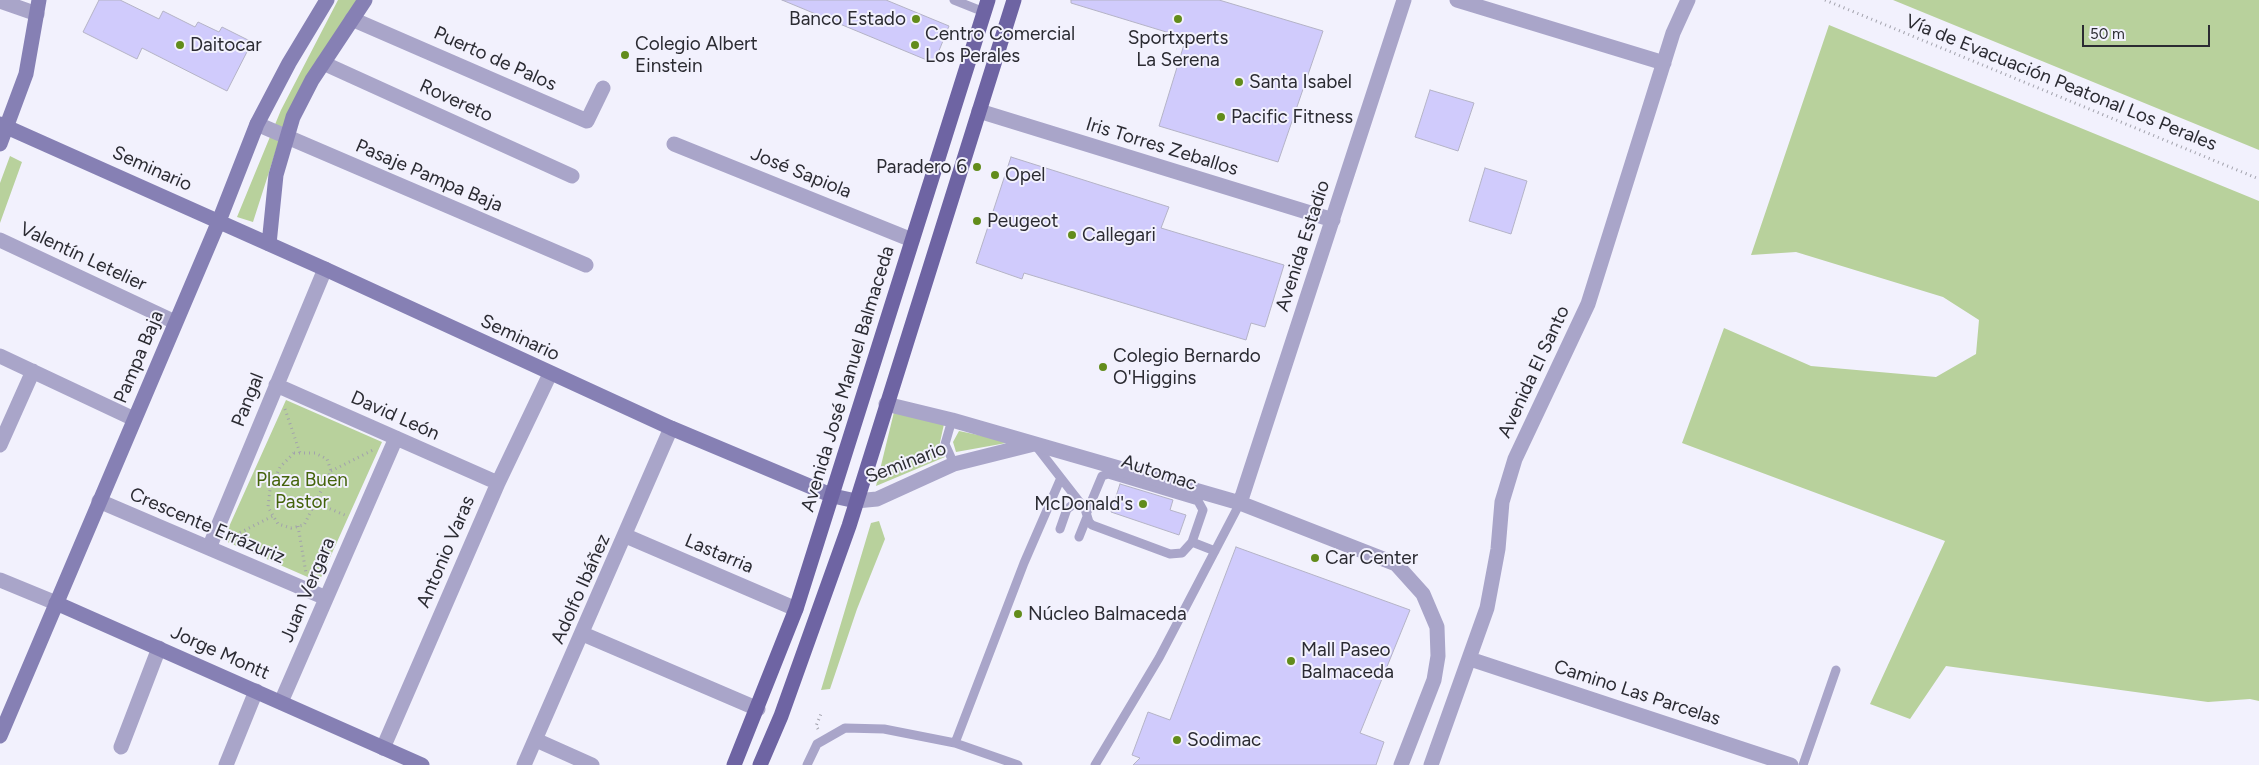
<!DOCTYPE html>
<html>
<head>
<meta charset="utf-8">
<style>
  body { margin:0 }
  #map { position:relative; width:2259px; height:765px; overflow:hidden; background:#f2f1fd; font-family:Figtree,sans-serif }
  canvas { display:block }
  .scale { position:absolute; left:2082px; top:25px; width:128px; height:22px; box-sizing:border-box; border:2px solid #2b2b32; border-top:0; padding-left:6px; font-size:15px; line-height:18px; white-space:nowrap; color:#2b2b32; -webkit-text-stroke:4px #f2f1fd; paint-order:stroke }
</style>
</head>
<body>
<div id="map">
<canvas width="2259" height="765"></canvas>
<div class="scale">50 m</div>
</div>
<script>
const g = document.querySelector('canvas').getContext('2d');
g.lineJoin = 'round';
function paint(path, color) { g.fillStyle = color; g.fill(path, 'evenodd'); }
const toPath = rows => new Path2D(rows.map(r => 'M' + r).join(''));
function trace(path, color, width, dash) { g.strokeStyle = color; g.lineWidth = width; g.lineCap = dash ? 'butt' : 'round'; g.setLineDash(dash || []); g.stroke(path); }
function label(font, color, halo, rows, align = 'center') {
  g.font = font + ' Figtree,sans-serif'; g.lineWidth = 4; g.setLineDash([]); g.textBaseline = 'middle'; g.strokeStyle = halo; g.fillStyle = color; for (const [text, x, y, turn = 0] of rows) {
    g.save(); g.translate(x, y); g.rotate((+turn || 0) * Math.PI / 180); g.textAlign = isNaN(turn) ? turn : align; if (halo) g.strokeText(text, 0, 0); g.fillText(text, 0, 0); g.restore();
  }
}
const green = toPath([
  [338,0,357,0,286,119,253,222,237,217,281,110],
  [1893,0,2259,0,2259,150],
  [1829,25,2259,201,2259,701,2250,699,2208,702,1946,666,1910,719,1870,704,1945,541,1682,443,1724,328,1811,366,1936,377,1976,354,1979,320,1943,297,1796,252,1751,255],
  [10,156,22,162,0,223,0,183],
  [286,400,382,442,319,582,223,540],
  [894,412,944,424,939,447,945,457,876,486],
  [959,431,1012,442,956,452,953,442],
  [879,521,885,539,857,609,830,689,821,690,871,523]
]);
const building = toPath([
  [99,0,120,0,159,19,163,11,195,27,198,22,219,32,222,27,252,42,227,91,142,48,137,59,83,32,99,0],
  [782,0,886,0,949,26,934,63,782,0],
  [1071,0,1219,0,1323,31,1278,162,1159,126,1186,38,1071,3,1071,0],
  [1430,90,1474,103,1458,151,1415,137,1430,90],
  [1011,157,1169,207,1161,228,1284,265,1265,327,1251,323,1246,340,1024,273,1022,279,976,263,1011,157],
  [1485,168,1527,181,1511,234,1469,221,1485,168],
  [1120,484,1173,500,1170,510,1186,515,1179,535,1111,512,1120,484],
  [1236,547,1410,610,1360,733,1384,742,1376,765,1133,765,1140,758,1132,755,1148,712,1170,720,1236,547]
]);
const path = toPath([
  [1825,0,2259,179],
  [285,409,300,453],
  [294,453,315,453,327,459,331,471,304,525,291,528,278,524,268,507,270,490,280,467,294,453],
  [331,471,375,449],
  [316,503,347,516],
  [298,526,306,573],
  [231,537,273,516],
  [818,729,816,726,821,714]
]);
const lane = toPath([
  [954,0,984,12],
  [952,420,945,444,954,464],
  [1036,446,1085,509,1089,522,1092,525,1170,554,1182,553,1192,542,1203,510,1198,501,1108,474,1102,476,1087,512],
  [1060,529,1067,509,1078,501],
  [1079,537,1087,517],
  [1192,542,1215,551],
  [955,743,1024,563,1060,480],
  [807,765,817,744,845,728,884,729,955,743,1018,765],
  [1095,765,1159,658,1240,503],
  [1803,765,1836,670]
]);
const street = toPath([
  [1457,0,1664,63],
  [0,1,37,14],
  [352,19,587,121,603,88],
  [323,63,572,176],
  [979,111,1333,220],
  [257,124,586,265],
  [674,144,912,240],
  [0,240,175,322],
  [0,356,134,419],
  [276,385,498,483],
  [886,404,952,420,1240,503,1396,564,1423,594,1437,627,1438,656,1434,680,1401,765],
  [0,445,33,371],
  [99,501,326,598],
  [856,501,877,499,954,464,1034,444],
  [1240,503,1404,0],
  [626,536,796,609],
  [209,548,325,269],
  [0,580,56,603],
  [583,634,758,709],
  [1470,659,1791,765],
  [281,702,396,438],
  [536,740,592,765],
  [121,747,159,648],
  [383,748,498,483,550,374],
  [226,765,256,691],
  [524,765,671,428],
  [1431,765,1487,608,1498,549,1502,502,1515,459,1588,304,1673,33,1688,0]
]);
const secondary = toPath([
  [0,124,325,269,671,428,833,496,856,501],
  [0,144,26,74,39,0],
  [269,244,276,175,293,117,312,80,365,0],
  [56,603,422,765],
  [0,736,219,221,257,124,289,63,327,0]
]);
const primary = toPath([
  [734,765,796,609,988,0],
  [760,765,781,716,849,526,1014,0]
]);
const markers = [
  [916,19,5,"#628c1b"],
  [1178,19,5,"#628c1b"],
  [180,45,5,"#628c1b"],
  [915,45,5,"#628c1b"],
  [625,55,5,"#628c1b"],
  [1239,82,5,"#628c1b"],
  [1221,117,5,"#628c1b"],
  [977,167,5,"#628c1b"],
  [995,175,5,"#628c1b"],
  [977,221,5,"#628c1b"],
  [1072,235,5,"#628c1b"],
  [1103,367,5,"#628c1b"],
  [1143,504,5,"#628c1b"],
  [1315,558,5,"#628c1b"],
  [1018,614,5,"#628c1b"],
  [1291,661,5,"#628c1b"],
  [1177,740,5,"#628c1b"]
];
const poiNames = [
  ["Banco Estado",906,19,"right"],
  ["Centro Comercial",925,34],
  ["Los Perales",925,56],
  ["Sportxperts",1178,38,"center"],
  ["La Serena",1178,60,"center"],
  ["Colegio Albert",635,44],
  ["Einstein",635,66],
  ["Daitocar",190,45],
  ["Santa Isabel",1249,82],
  ["Pacific Fitness",1231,117],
  ["Paradero 6",967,167,"right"],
  ["Opel",1005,175],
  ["Peugeot",987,221],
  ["Callegari",1082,235],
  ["Colegio Bernardo",1113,356],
  ["O'Higgins",1113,378],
  ["McDonald's",1133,504,"right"],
  ["Car Center",1325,558],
  ["Núcleo Balmaceda",1028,614],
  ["Mall Paseo",1301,650],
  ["Balmaceda",1301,672],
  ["Sodimac",1187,740]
];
const streetNames = [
  ["Puerto de Palos",495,59,24],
  ["Vía de Evacuación Peatonal Los Perales",2061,83,22],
  ["Rovereto",456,101,24],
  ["Iris Torres Zeballos",1162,147,17],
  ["Seminario",152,169,24],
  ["José Sapiola",801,173,22],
  ["Pasaje Pampa Baja",429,176,23],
  ["Avenida Estadio",1303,246,-72],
  ["Valentín Letelier",83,257,25],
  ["Seminario",520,338,25],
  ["Pampa Baja",139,357,-67],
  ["Avenida El Santo",1534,372,-65],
  ["Avenida José Manuel Balmaceda",848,379,-73],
  ["Pangal",248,400,-68],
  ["David León",395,416,24],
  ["Seminario",906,463,-21],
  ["Automac",1159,473,18],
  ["Crescente Errázuriz",207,526,23],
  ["Antonio Varas",446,552,-67],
  ["Lastarria",719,554,23],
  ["Adolfo Ibáñez",581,589,-66],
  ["Juan Vergara",308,590,-67],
  ["Jorge Montt",220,653,24],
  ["Camino Las Parcelas",1637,693,18]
];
const parkNames = [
  ["Plaza Buen",302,480],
  ["Pastor",302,502]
];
paint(green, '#b8d19c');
paint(building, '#d0cbfc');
trace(building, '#b4b3c6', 1);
trace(path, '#a2a2ac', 3, [1, 4]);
trace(lane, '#a9a5c9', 9);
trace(street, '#a9a5c9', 15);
trace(secondary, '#8680b4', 15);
trace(primary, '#6e64a3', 15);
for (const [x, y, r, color] of markers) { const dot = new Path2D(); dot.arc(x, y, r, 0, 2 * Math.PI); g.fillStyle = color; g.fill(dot); trace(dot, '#f2f1fd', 2); }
label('19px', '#2b2b32', '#f2f1fd', poiNames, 'left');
label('19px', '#2b2b32', '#f2f1fd', streetNames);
label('19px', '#44630b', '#f2f1fd', parkNames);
</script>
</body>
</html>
